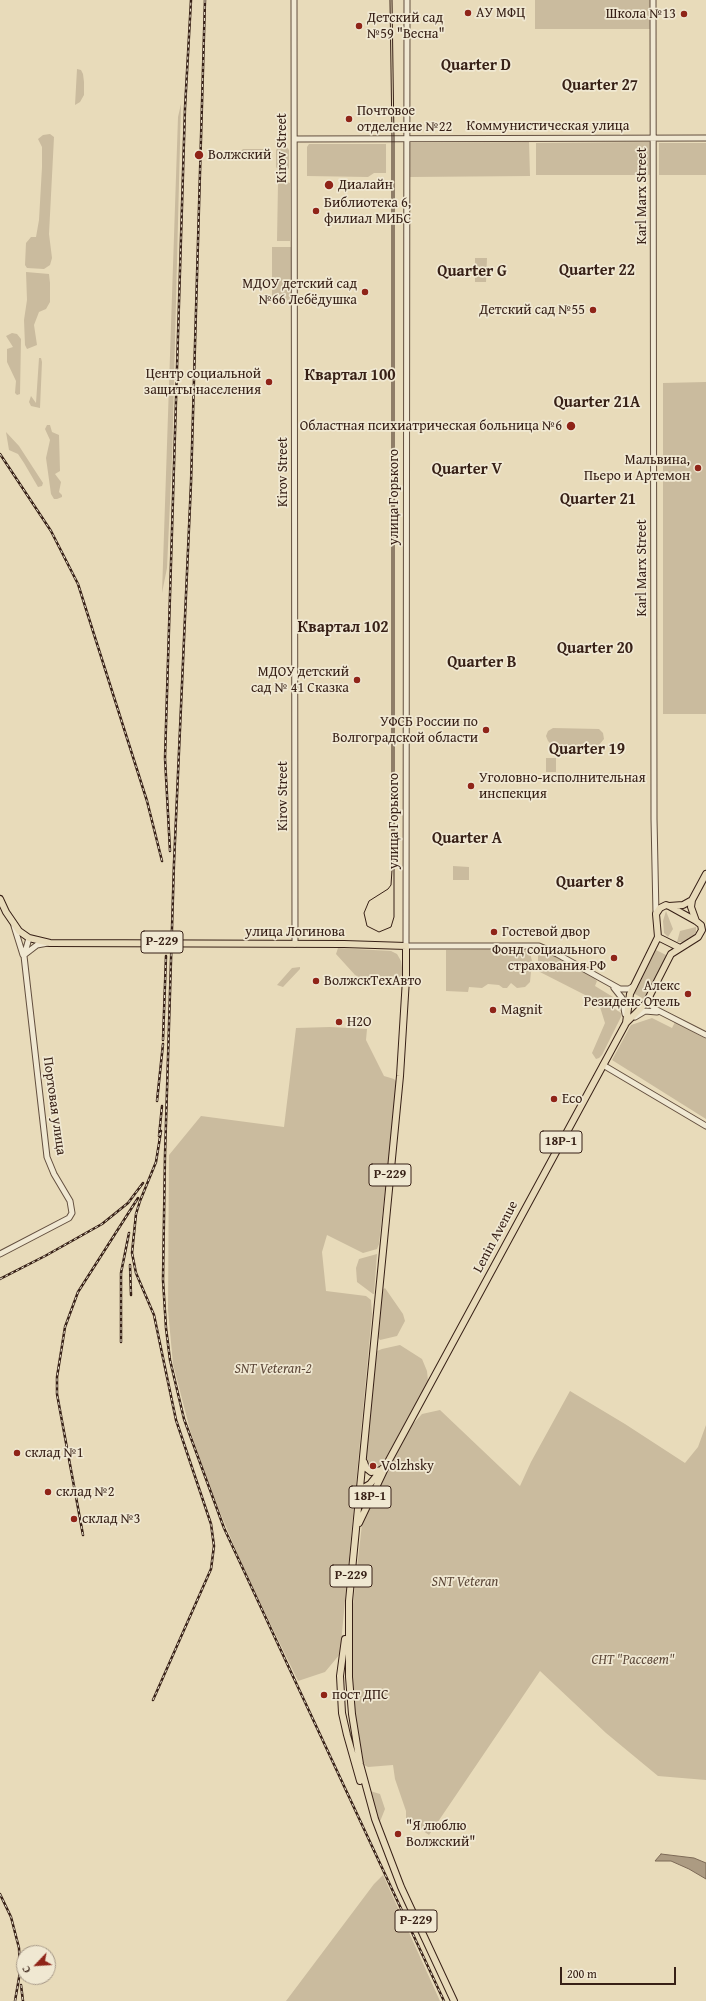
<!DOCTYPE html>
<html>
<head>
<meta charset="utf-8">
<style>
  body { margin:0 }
  #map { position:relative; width:706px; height:2001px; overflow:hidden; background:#e8dbba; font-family:"Gentium Book Plus",serif }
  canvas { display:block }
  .north { position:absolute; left:16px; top:1945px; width:40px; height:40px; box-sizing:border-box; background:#f0e8d2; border:1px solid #a69887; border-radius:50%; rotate:245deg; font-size:11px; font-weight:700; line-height:16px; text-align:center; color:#372016 }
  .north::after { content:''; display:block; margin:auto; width:14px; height:18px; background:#8f2418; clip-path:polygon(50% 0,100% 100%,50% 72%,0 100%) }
  .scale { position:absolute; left:560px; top:1967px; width:116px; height:18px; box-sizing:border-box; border:2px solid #372016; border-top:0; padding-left:5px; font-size:12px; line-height:14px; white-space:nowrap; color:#372016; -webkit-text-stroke:3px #f0e8d2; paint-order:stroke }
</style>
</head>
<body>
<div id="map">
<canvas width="706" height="2001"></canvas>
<div class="north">С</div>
<div class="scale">200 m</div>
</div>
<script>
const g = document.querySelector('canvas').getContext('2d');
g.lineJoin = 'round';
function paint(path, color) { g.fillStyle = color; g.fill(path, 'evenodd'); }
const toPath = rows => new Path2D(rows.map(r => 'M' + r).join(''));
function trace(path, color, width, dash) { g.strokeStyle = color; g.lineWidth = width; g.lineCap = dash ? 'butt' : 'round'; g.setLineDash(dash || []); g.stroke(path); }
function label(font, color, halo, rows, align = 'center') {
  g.font = font + ' "Gentium Book Plus",serif'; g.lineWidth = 3.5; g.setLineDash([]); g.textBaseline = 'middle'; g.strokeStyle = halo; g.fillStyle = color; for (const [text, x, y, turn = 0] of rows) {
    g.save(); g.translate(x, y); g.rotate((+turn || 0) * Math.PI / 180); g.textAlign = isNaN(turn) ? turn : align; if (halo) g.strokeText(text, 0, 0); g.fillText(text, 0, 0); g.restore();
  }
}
const green = toPath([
  [535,0,651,0,651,29,535,29],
  [77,69,81,70,83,74,84,82,84,95,80,102,75,105],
  [181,104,172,459,167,568,162,593,178,117],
  [50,134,54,137,49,234,52,258,50,265,44,269,27,268,25,265,26,243,31,237,36,237,39,220,42,167,42,147,38,139,43,135],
  [529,142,530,176,410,177,410,143],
  [651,142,651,175,536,175,536,143],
  [659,143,706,143,706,175,659,175],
  [309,144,386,144,386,173,374,173,368,177,307,176,307,147],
  [280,146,286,146,289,150,289,168,285,172,279,171,276,167,276,150],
  [243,149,265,149,268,152,268,156,264,158,242,158,240,156,241,151],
  [281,180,290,183,290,241,277,241,278,183],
  [272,247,291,247,291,300,287,303,272,302],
  [475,258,487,258,486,282,475,282],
  [26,272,49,274,50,283,50,302,46,309,39,312,34,325,37,345,27,349,25,345,24,320,27,300],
  [12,333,17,334,21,339,20,394,17,395,15,393,16,381,7,362,7,349,13,347,6,336],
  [39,358,41,358,42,362,40,408,31,406,29,402,31,396,36,403],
  [706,382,706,714,663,714,663,383],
  [47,425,50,425,52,432,59,435,60,471,55,474,61,482,59,492,62,495,62,497,57,499,54,499,51,494,46,458,50,440,45,429],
  [6,432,19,446,43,483,42,486,38,487,24,463,18,454,9,450],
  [553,728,599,729,603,733,604,739,599,745,552,745,548,741,546,736,548,731],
  [546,758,556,758,556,772,546,772],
  [453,866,469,867,469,880,453,880],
  [666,911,673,929,668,937,664,933,663,921],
  [696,927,696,932,693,936,683,942,677,942,680,931],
  [338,948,391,951,397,954,401,961,403,974,400,977,369,976,365,980,355,975,336,954],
  [525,949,530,953,532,961,530,982,525,987,517,988,511,983,507,988,503,988,499,985,488,984,482,988,469,987,468,992,446,991,446,950],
  [538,950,543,950,594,978,597,981,595,986,613,997,615,1009,621,1013,621,1017,602,1055,599,1058,596,1059,592,1053,605,1023,600,1007,591,998,538,971],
  [656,950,668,956,644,999,635,994,635,991],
  [300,967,300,969,283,987,277,985,292,968],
  [652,1018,672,1028,675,1022,706,1039,706,1119,612,1060,631,1025],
  [330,1027,367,1029,366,1040,384,1076,394,1079,397,1082,379,1244,377,1249,363,1253,327,1235,322,1252,326,1291,366,1296,371,1300,372,1314,340,1654,325,1672,298,1681,243,1567,211,1491,190,1430,173,1364,168,1310,169,1155,201,1116,284,1127,296,1028],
  [377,1254,374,1294,373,1294,357,1282,356,1268,359,1259],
  [385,1288,403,1314,405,1321,397,1336,380,1340,378,1337,382,1290],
  [400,1345,422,1359,427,1371,428,1381,381,1467,374,1470,368,1467,366,1461,376,1355,377,1351,382,1349],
  [570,1391,625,1424,685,1463,698,1447,706,1425,706,1780,658,1776,606,1733,540,1671,429,1835,406,1819,406,1811,395,1779,393,1765,368,1767,364,1765,354,1705,352,1670,352,1613,362,1524,369,1504,412,1425,422,1414,440,1410,520,1486,531,1462],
  [370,1791,380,1794,385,1809,379,1824],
  [383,1875,440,2001,286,2001,374,1884]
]);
const water = toPath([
  [661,1854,694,1858,706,1863,706,1879,689,1869,671,1861,655,1861,661,1854]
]);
const minor = toPath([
  [294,0,295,944],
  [407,0,406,946,539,946,557,954,620,989,629,989,634,986],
  [653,0,654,819,656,914],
  [295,139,706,138],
  [14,926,23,955],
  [24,955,37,945,48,943],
  [614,988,622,998,625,1014],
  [650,997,650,1004,655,1009,706,1035],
  [635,1017,645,1011,657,1012],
  [603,1065,706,1126],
  [0,1254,69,1218,72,1213,70,1201,54,1174,47,1157,24,956,29,938]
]);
const major = toPath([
  [0,899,6,912,19,931,29,938,50,943,344,944,406,946,406,979,400,1076,349,1601,349,1677,352,1714,360,1764,375,1819,401,1887,454,2001],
  [669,906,683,905,692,900],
  [696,921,691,907,692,900,706,874],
  [658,937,680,948],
  [364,1462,366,1468,371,1472,382,1470],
  [360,1490,370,1484,382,1469],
  [359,1523,388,1462,626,1023,646,1003,671,954,698,937,702,930,701,925,696,921,669,906,666,905,660,908,656,914,658,937,630,994,626,1023],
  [345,1639,340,1676,342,1713,347,1735,360,1781]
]);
const tram = toPath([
  [390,0,392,138,392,870,391,885,388,889,369,901,364,913,367,926,379,932,391,927,394,917,394,138,392,0]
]);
const rail = toPath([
  [205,0,191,483,174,863,165,1155,163,1280,166,1328,170,1360,184,1419,224,1528,444,2001],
  [0,454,51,531,78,584,147,801,162,861],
  [170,851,165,758,185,108,191,0],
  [163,1040,166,956],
  [157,1101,163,1044],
  [159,1136,162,1106],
  [130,1265,131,1295],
  [0,1279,45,1256,102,1224,128,1203,143,1183],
  [121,1342,121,1273,129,1233],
  [83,1535,57,1394,57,1377,65,1327,78,1292,138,1198],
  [153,1700,211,1569,214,1546,211,1524,176,1420,154,1315,136,1273,132,1253,136,1214,140,1201,156,1162,161,1131],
  [0,1894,11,1917,19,1948,20,1972,15,2001],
  [21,1985,23,2001]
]);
const markers = [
  [468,13,4,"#8f2418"],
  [684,14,4,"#8f2418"],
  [359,26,4,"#8f2418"],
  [349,119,4,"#8f2418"],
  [199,155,5,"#8f2418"],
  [329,185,5,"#8f2418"],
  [316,211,4,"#8f2418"],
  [365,292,4,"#8f2418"],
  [593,310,4,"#8f2418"],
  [269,382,4,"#8f2418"],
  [571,426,5,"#8f2418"],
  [698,468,4,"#8f2418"],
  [357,680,4,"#8f2418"],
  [486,730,4,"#8f2418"],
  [471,786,4,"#8f2418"],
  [494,932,4,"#8f2418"],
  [614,958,4,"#8f2418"],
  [316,981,4,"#8f2418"],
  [688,994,4,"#8f2418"],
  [493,1010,4,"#8f2418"],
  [339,1022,4,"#8f2418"],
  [554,1099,4,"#8f2418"],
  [17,1453,4,"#8f2418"],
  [373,1466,4,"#8f2418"],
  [48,1492,4,"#8f2418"],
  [74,1519,4,"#8f2418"],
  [324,1695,4,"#8f2418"],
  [398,1834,4,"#8f2418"]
];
const shields = [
  [162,942,42],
  [561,1142,42],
  [390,1175,42],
  [370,1497,42],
  [351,1576,42],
  [416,1921,42]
];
const shieldNames = [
  ["Р-229",162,942],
  ["18Р-1",561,1142],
  ["Р-229",390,1175],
  ["18Р-1",370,1497],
  ["Р-229",351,1576],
  ["Р-229",416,1921]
];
const poiNames = [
  ["АУ МФЦ",476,13],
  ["Школа №13",676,14,"right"],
  ["Детский сад",367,18],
  ["№59 \"Весна\"",367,34],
  ["Почтовое",357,111],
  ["отделение №22",357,127],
  ["Волжский",208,155],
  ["Диалайн",338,185],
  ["Библиотека 6,",324,203],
  ["филиал МИБС",324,219],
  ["МДОУ детский сад",357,284,"right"],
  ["№66 Лебёдушка",357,300,"right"],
  ["Детский сад №55",585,310,"right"],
  ["Центр социальной",261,374,"right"],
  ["защиты населения",261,390,"right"],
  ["Областная психиатрическая больница №6",562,426,"right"],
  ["Мальвина,",690,460,"right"],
  ["Пьеро и Артемон",690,476,"right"],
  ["МДОУ детский",349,672,"right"],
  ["сад № 41 Сказка",349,688,"right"],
  ["УФСБ России по",478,722,"right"],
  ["Волгоградской области",478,738,"right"],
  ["Уголовно-исполнительная",479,778],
  ["инспекция",479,794],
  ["Гостевой двор",502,932],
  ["Фонд социального",606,950,"right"],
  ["страхования РФ",606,966,"right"],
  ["ВолжскТехАвто",324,981],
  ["Алекс",680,986,"right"],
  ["Резиденс Отель",680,1002,"right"],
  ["Magnit",501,1010],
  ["H2O",347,1022],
  ["Eco",562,1099],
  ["склад №1",25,1453],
  ["Volzhsky",381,1466],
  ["склад №2",56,1492],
  ["склад №3",82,1519],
  ["пост ДПС",332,1695],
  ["\"Я люблю",406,1826],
  ["Волжский\"",406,1842]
];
const streetNames = [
  ["Коммунистическая улица",548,126],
  ["Kirov Street",282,148,-90],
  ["Karl Marx Street",642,196,-90],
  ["Kirov Street",283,472,-90],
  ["улица Горького",394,497,-90],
  ["Karl Marx Street",642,568,-90],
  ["Kirov Street",283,796,-90],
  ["улица Горького",394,821,-90],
  ["улица Логинова",295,932],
  ["Портовая улица",54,1106,82],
  ["Lenin Avenue",496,1237,-62]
];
const parkNames = [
  ["SNT Veteran-2",273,1369],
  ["SNT Veteran",465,1582],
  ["СНТ \"Рассвет\"",633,1660]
];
const quarterNames = [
  ["Quarter D",476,66],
  ["Quarter 27",600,86],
  ["Quarter 22",597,271],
  ["Quarter G",472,272],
  ["Квартал 100",350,376],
  ["Quarter 21A",597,403],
  ["Quarter V",467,470],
  ["Quarter 21",598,500],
  ["Квартал 102",343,628],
  ["Quarter 20",595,649],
  ["Quarter B",482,663],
  ["Quarter 19",587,750],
  ["Quarter A",467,839],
  ["Quarter 8",590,883]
];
paint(green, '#cabb9e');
paint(water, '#ac9b82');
trace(water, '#7d6a57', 1);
trace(minor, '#634f3f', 7);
trace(major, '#372016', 8);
trace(minor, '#f0e8d2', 5);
trace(major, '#e8dbba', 6);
trace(tram, '#372016', 1);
trace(rail, '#372016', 2.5);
trace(rail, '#f0e8d2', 1, [3]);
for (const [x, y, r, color] of markers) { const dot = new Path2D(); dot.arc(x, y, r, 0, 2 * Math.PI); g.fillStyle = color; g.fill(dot); trace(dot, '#f0e8d2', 1.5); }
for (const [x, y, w] of shields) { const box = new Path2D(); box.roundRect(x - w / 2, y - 11, w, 22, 3); g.fillStyle = '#f0e8d2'; g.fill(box); trace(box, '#372016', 1); }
label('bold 13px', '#372016', null, shieldNames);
label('14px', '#372016', '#f0e8d2', poiNames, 'left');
label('14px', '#372016', '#f0e8d2', streetNames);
label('italic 14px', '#5c4738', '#f0e8d2', parkNames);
label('bold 16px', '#372016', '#f0e8d2', quarterNames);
</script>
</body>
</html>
